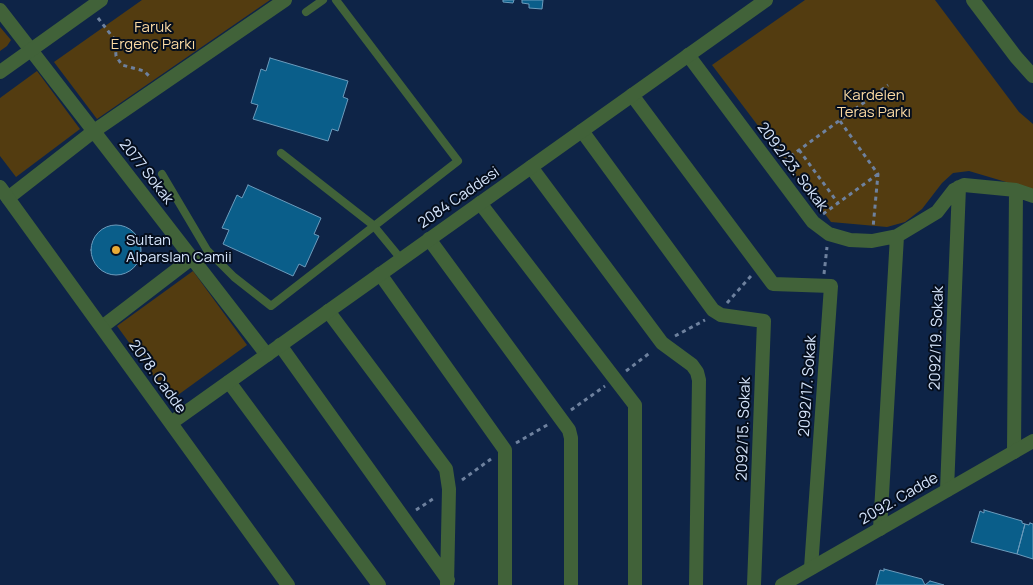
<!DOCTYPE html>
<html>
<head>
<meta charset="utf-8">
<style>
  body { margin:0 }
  canvas { display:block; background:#0e2447 }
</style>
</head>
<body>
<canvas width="1033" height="585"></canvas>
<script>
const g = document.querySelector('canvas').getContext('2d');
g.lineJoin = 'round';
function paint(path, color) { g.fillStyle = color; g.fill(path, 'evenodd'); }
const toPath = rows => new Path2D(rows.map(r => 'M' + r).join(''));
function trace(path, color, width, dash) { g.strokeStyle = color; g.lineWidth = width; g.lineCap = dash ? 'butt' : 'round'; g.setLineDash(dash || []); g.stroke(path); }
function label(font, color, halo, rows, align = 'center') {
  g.font = font + ' Manrope,sans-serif'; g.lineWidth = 4; g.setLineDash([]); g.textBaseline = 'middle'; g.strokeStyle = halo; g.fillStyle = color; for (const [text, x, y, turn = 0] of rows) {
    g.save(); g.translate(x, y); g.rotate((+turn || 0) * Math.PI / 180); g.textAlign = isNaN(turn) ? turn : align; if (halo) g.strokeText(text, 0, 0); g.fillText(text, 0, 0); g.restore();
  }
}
const green = toPath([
  [142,0,270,0,97,119,54,62],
  [805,0,935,0,1019,112,1033,124,1033,190,969,171,953,173,942,183,922,209,905,222,887,227,831,222,712,65],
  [0,27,11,40,7,46,0,51],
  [37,71,80,129,16,177,0,156,0,98],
  [193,271,247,345,171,400,117,326]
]);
const building = toPath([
  [503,0,514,0,513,3,503,2,503,0],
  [522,0,543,0,542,9,529,8,529,4,522,3,522,0],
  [270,58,348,81,343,97,348,99,338,131,332,129,328,141,253,119,258,105,251,103,261,69,266,71,270,58],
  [248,185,321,218,314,234,319,236,305,267,299,264,293,276,223,244,229,230,222,228,237,195,242,198,248,185],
  '91 250a25 25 0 1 1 50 0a25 25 0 1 1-50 0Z',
  [984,510,1022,521,1022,523,1025,524,1017,554,971,542,980,511,984,513,984,510],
  [1030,523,1033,524,1033,559,1017,554,1025,524,1029,525,1030,523],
  [884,569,922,579,925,585,876,585,880,570,884,571,884,569],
  [930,581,944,585,925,585,930,581]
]);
const path = toPath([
  [98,18,115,40,116,56,122,65,144,71,150,77],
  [840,121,878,174,873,228],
  [799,150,838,203],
  [784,161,888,85],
  [823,214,878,174],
  [824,274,827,247],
  [727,303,751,276],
  [675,336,705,320],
  [626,371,651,352],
  [571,410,605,386],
  [516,443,549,424],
  [462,480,491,459],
  [416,510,436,497]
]);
const service = toPath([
  [306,12,323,0],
  [281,153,373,225,401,259],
  [162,174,207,250,234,277,271,306,458,161,336,0]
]);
const minor = toPath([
  [0,10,267,355],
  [688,55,813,222,829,234,850,240,872,241,897,236,937,212,954,190,964,185,1016,190,1033,196],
  [632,95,773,284,831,286,811,568],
  [582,131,713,310,721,315,764,321,754,585],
  [531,167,662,343,692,365,697,372,699,380,696,585],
  [8,198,94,131,285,0],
  [480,203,635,405,635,585],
  [429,239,569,430,571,438,571,585],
  [380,274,505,450,505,585],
  [328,311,446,469,449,489,447,585],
  [102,327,192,258],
  [280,345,448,580],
  [229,382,379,585],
  [1014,452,1016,190],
  [947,490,959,187],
  [880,529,897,236]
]);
const tertiary = toPath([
  [973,0,1016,57,1033,76],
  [0,72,101,0],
  [0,187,288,585],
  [171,423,766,0],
  [782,585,1033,441]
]);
const markers = [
  [116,250,5,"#e8ab37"]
];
const parkNames = [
  ["Faruk",153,28],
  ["Ergenç Parkı",153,45],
  ["Kardelen",874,96],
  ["Teras Parkı",874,113]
];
const streetNames = [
  ["2092/23. Sokak",792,167,53],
  ["2077 Sokak",146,172,52],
  ["2084 Caddesi",459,198,-35],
  ["2092/19. Sokak",937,338,-88],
  ["2078. Cadde",157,377,54],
  ["2092/17. Sokak",808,386,-86],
  ["2092/15. Sokak",744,429,-88],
  ["2092. Cadde",899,499,-30]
];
const poiNames = [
  ["Sultan",126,241],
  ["Alparslan Camii",126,258]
];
paint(green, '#533c10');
paint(building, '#0a5e8a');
trace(building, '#6b9bbc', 1);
trace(path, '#6e819e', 3, [4, 4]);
trace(service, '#416239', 8);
trace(minor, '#416239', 14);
trace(tertiary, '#416239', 14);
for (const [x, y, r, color] of markers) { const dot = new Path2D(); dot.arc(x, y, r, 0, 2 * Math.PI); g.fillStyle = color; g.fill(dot); trace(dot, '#050e1d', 2); }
label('15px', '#fad9a2', '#050e1d', parkNames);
label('15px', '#d5e4fb', '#050e1d', streetNames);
label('15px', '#d5e4fb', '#050e1d', poiNames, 'left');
</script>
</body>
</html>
